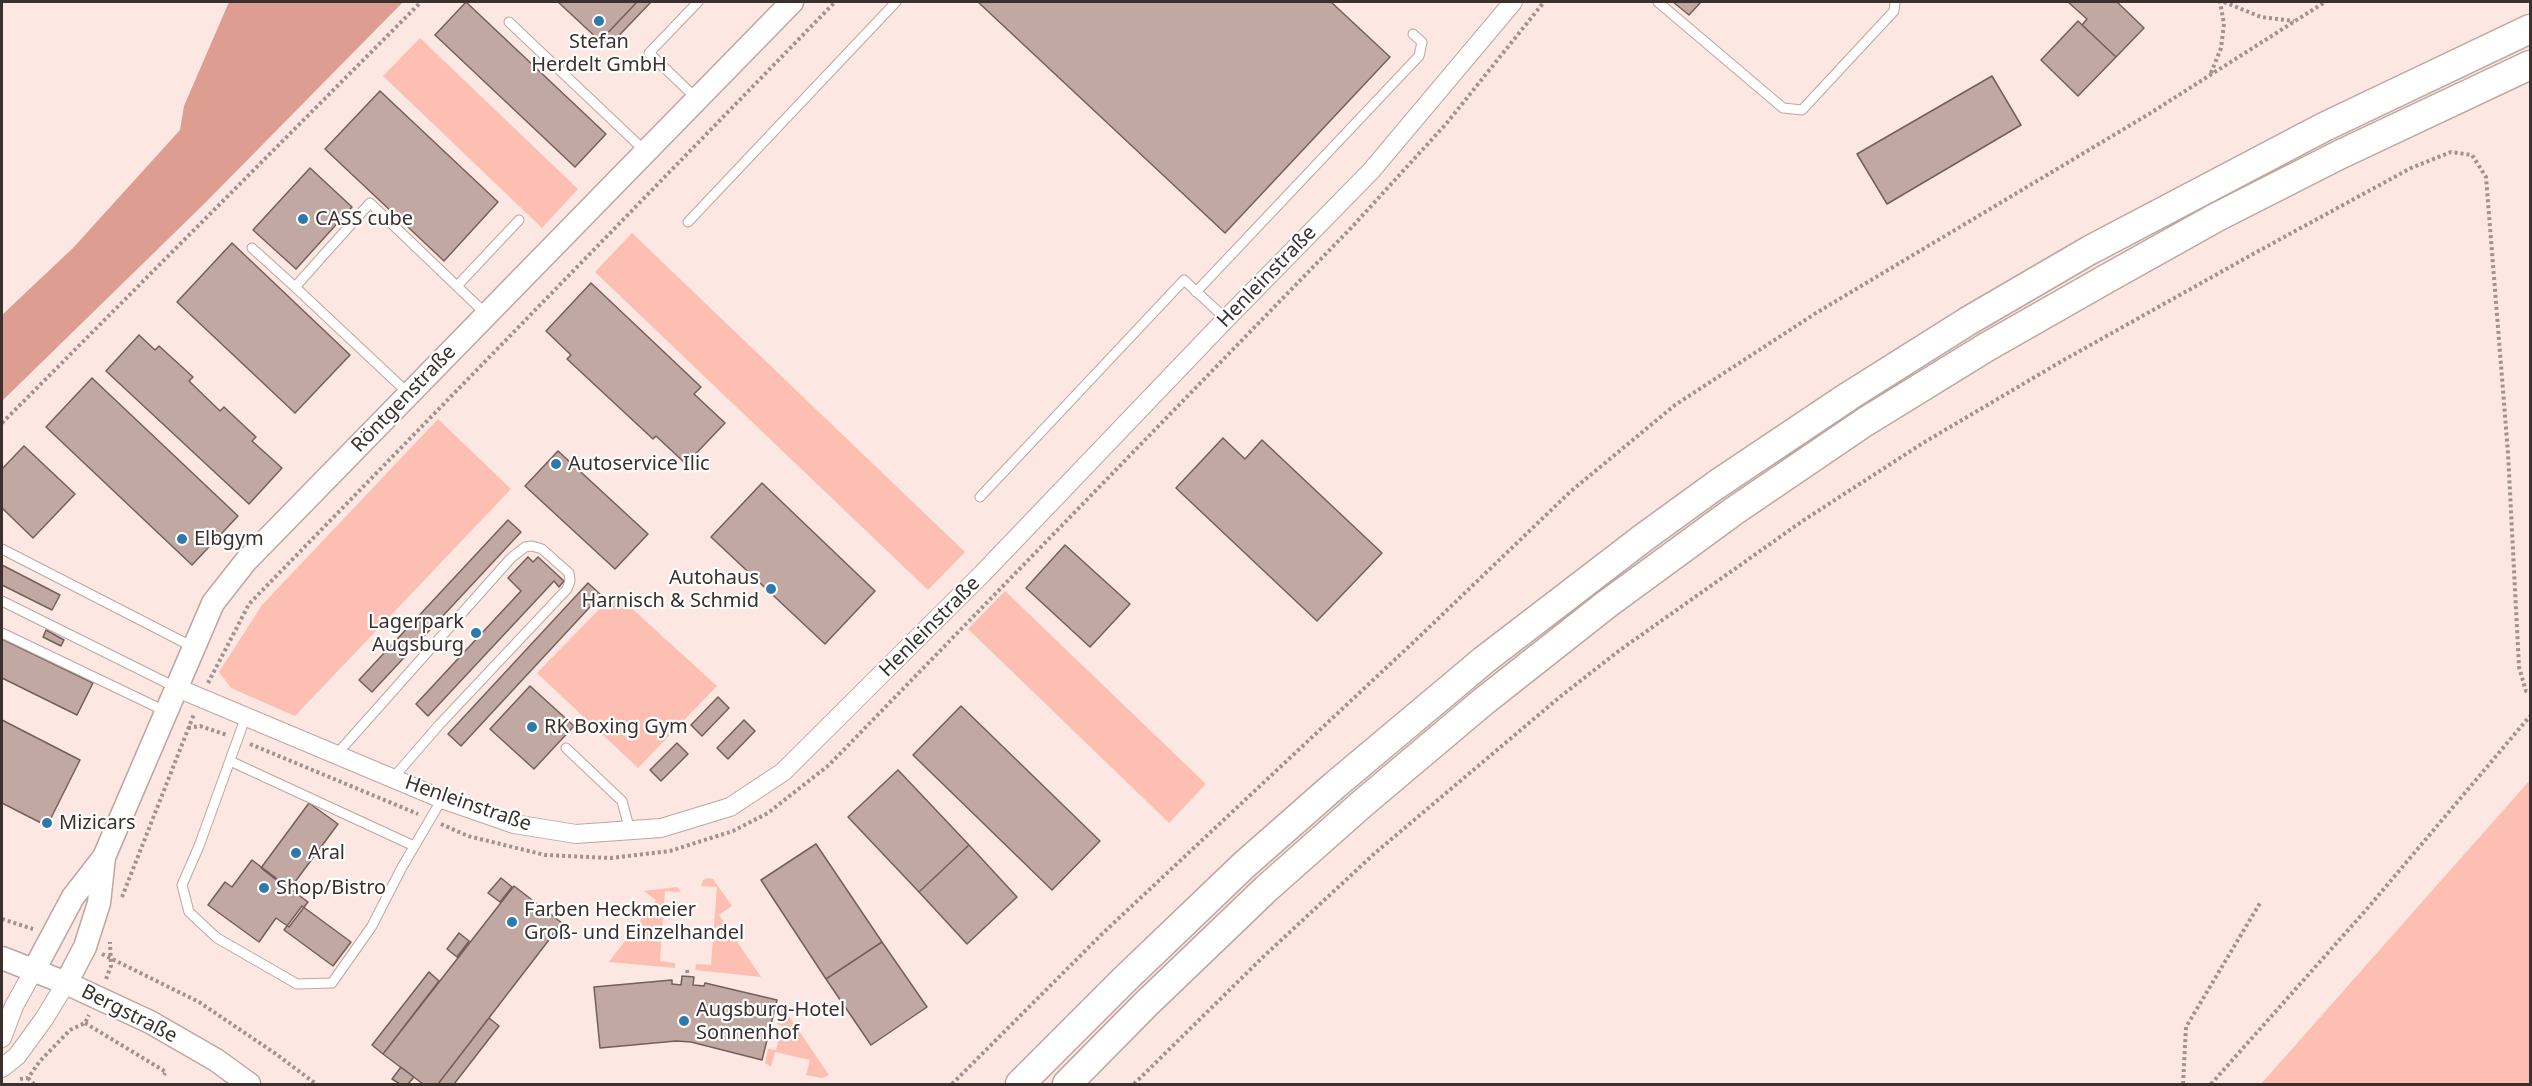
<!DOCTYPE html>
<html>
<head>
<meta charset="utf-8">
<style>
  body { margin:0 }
  #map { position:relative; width:2532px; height:1086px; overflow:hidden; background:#fce7e3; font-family:"Noto Sans",sans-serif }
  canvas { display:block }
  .frame { position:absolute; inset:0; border:3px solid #3a302e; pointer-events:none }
</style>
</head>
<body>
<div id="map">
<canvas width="2532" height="1086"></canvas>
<div class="frame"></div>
</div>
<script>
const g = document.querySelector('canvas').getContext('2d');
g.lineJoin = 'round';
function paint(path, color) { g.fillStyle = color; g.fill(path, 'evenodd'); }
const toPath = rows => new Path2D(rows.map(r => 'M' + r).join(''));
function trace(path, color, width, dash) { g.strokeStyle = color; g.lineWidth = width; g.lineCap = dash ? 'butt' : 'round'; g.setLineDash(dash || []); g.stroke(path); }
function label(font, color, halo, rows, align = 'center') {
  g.font = font + ' "Noto Sans",sans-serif'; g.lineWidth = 4.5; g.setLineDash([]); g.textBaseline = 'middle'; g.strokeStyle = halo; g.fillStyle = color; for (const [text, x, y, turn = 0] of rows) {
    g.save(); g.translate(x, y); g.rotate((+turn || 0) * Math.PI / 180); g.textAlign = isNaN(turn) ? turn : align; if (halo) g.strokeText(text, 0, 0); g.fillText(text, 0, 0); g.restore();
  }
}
const green = toPath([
  [420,38,578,189,542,228,383,76],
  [632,233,965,552,928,590,595,272],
  [438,419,511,489,295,716,231,688,219,672,262,605],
  [1005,591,1206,784,1169,823,968,629],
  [615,593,717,686,638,768,537,673],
  [2530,780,2530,1084,2261,1084],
  [708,878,713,879,732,906,719,915,761,977,695,970,696,964,711,965,717,887,701,886,703,880],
  [677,887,681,892,665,891,660,961,675,963,675,968,609,962,656,900,644,891],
  [782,1006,829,1075,822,1078,806,1075,810,1060,775,1052,771,1067,765,1063,768,1049,776,1050,782,1026,777,1024]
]);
const forest = toPath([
  [229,2,402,3,205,203,2,401,2,315,73,248,180,130,184,106]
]);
const building = toPath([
  [466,2,606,134,575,167,435,35,466,2],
  [558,2,637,2,600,41,558,2],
  [637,2,651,2,607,48,600,41,637,2],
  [978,2,1331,2,1390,57,1225,233,978,2],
  [1673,2,1701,2,1689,15,1673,2],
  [2068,2,2117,2,2144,28,2116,57,2082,25,2087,19,2068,2],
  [2078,21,2116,57,2078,96,2041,60,2078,21],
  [1992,76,2021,125,1887,204,1857,154,1992,76],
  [380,91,498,202,444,261,325,149,380,91],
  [310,168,352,207,296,269,253,230,310,168],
  [232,243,350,355,295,413,177,302,232,243],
  [591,283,701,387,694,394,725,423,686,464,656,436,653,439,567,359,571,355,546,331,591,283],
  [139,335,155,350,159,346,193,377,189,381,220,411,224,407,256,437,252,441,282,468,249,504,106,371,139,335],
  [92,378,238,516,192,565,46,427,92,378],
  [1223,438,1245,459,1262,440,1382,553,1317,621,1176,488,1223,438],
  [24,446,75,494,33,538,2,508,2,469,24,446],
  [558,451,648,534,615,569,525,486,558,451],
  [762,483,875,591,825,644,711,537,762,483],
  [508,520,521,532,372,692,359,680,508,520],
  [1065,545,1130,604,1090,647,1026,588,1065,545],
  [528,557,533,562,538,557,564,581,559,587,554,581,428,716,416,704,521,591,508,578,528,557],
  [2,565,60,595,52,610,2,585,2,565],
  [588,583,601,595,461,746,448,734,588,583],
  [46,630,64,640,61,646,43,637,46,630],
  [2,639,93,683,77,715,2,678,2,639],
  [530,686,574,726,534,769,490,729,530,686],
  [718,697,729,708,702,736,691,725,718,697],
  [961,706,1100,841,1052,890,913,755,961,706],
  [2,720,80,760,47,826,2,803,2,720],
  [744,720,755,731,728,759,717,748,744,720],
  [677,743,688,754,661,781,650,770,677,743],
  [898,770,969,845,919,892,848,817,898,770],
  [309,803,338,824,289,890,261,868,309,803],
  [816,844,882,942,826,979,761,880,816,844],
  [969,845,1017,897,967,944,919,892,969,845],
  [252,860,308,902,289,927,276,918,259,942,208,905,225,882,232,887,252,860],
  [501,878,512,887,500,902,488,893,501,878],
  [514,886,562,923,438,1084,423,1084,383,1054,514,886],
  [302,906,351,942,333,966,284,930,302,906],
  [459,933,469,941,457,957,447,949,459,933],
  [882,942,927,1007,871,1045,826,979,882,942],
  [429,972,439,981,383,1054,372,1045,429,972],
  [682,976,694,977,693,985,704,986,705,983,777,1000,762,1060,691,1042,676,1041,600,1048,594,987,672,980,672,984,681,985,682,976],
  [489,1018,499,1026,454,1084,438,1084,489,1018],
  [401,1067,414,1077,408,1084,400,1084,392,1079,401,1067]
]);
const path = toPath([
  [2224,2,2261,17,2294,21],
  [2211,73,2221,48,2224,24,2220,2],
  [2,423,421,2],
  [208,683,249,604,835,2],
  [188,728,200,726,227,735],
  [250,744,418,814],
  [441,824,468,836,545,855,611,858,670,851,733,831,768,813,829,765,1351,228,1446,124,1544,2],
  [122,897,194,714],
  [2,919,33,929],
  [102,954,199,1002,276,1054,316,1084],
  [687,970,688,976],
  [106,979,111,966,110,942],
  [85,1023,166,1072,164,1075],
  [28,1078,34,1084],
  [20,1079,28,1078,40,1061,70,1030,85,1023,89,1015],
  [952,1084,1103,933,1419,637,1570,492,1675,405,1816,313,2149,114,2325,2],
  [1134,1084,1263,957,1375,853,1561,696,1620,650,1804,520,1923,443,2062,361,2253,254,2411,168,2451,152,2472,155,2486,177,2508,453,2519,667,2526,691,2530,693],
  [2183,1084,2186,1027,2260,903],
  [2211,1084,2366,910,2530,716]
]);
const service = toPath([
  [1658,2,1783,108,1802,110,1894,11,1895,2],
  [509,22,645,151],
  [697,99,649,53,698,2],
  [688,222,896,2],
  [252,248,295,287],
  [457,286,519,220],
  [1196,292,1419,56,1422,42,1413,34],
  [409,394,295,287,370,203,486,314],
  [980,497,1184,280,1226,319],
  [2,549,193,647],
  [2,601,175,687],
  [2,633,165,711],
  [246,716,199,846,182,885,189,912,217,938,297,984,332,983,372,926,401,869,442,799],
  [566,748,622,801,630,831],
  [336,755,511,558,525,547,532,546,542,549,569,573,570,581,567,589,439,725,393,778],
  [230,761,414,846]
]);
const minor = toPath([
  [175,687,442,799,514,824,576,834,661,828,730,807,783,772,982,574,1226,319,1371,171,1513,2],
  [2,1038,14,1006,34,970],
  [2,1068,17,1056,44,1019,66,983]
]);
const tertiary = toPath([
  [2,958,66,983,150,1022,216,1060,249,1084],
  [34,970,73,897,104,857,213,603,246,561,792,2],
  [66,983,85,947,99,903,104,857]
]);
const trunk = toPath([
  [1020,1084,1124,980,1244,865,1335,785,1484,660,1643,538,1716,485,1849,396,1968,321,2090,250,2324,127,2530,29],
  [1067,1084,1146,1004,1267,888,1363,803,1484,701,1607,604,1734,511,1865,422,1985,348,2106,279,2217,217,2339,155,2530,65]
]);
const markers = [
  [599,21,6,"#2e79ac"],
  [303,219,6,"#2e79ac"],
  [556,464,6,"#2e79ac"],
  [182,539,6,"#2e79ac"],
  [771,589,6,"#2e79ac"],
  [476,633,6,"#2e79ac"],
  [532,727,6,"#2e79ac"],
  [47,823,6,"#2e79ac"],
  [296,853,6,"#2e79ac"],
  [264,888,6,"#2e79ac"],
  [512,922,6,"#2e79ac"],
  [684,1021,6,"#2e79ac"]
];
const poiNames = [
  ["Stefan",599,42,"center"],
  ["Herdelt GmbH",599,65,"center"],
  ["CASS cube",315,219],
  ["Autoservice Ilic",568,464],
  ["Elbgym",194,539],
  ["Autohaus",759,578,"right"],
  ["Harnisch & Schmid",759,601,"right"],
  ["Lagerpark",464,622,"right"],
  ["Augsburg",464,645,"right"],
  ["RK Boxing Gym",544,727],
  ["Mizicars",59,823],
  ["Aral",308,853],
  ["Shop/Bistro",276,888],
  ["Farben Heckmeier",524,910],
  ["Groß- und Einzelhandel",524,933],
  ["Augsburg-Hotel",696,1010],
  ["Sonnenhof",696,1033]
];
const streetNames = [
  ["Henleinstraße",1267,277,-46],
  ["Röntgenstraße",404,399,-46],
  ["Henleinstraße",930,627,-45],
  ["Henleinstraße",468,804,19],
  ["Bergstraße",129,1014,27]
];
paint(green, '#fdbfb2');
paint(forest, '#dd9d90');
paint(building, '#c1a8a3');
trace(building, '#765f5a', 1.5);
trace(service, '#bfa6a0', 11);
trace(minor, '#bfa6a0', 20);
trace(tertiary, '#bfa6a0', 25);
trace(trunk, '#bfa6a0', 31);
trace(path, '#a2928f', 4, [3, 3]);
trace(service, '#fff', 9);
trace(minor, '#fff', 18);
trace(tertiary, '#fff', 22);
trace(trunk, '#fff', 28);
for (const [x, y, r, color] of markers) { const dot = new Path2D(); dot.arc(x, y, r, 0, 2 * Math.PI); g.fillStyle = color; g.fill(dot); trace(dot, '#fff', 2); }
label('20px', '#3a302e', '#fff', poiNames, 'left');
label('20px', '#3a302e', '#fff', streetNames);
</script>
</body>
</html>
